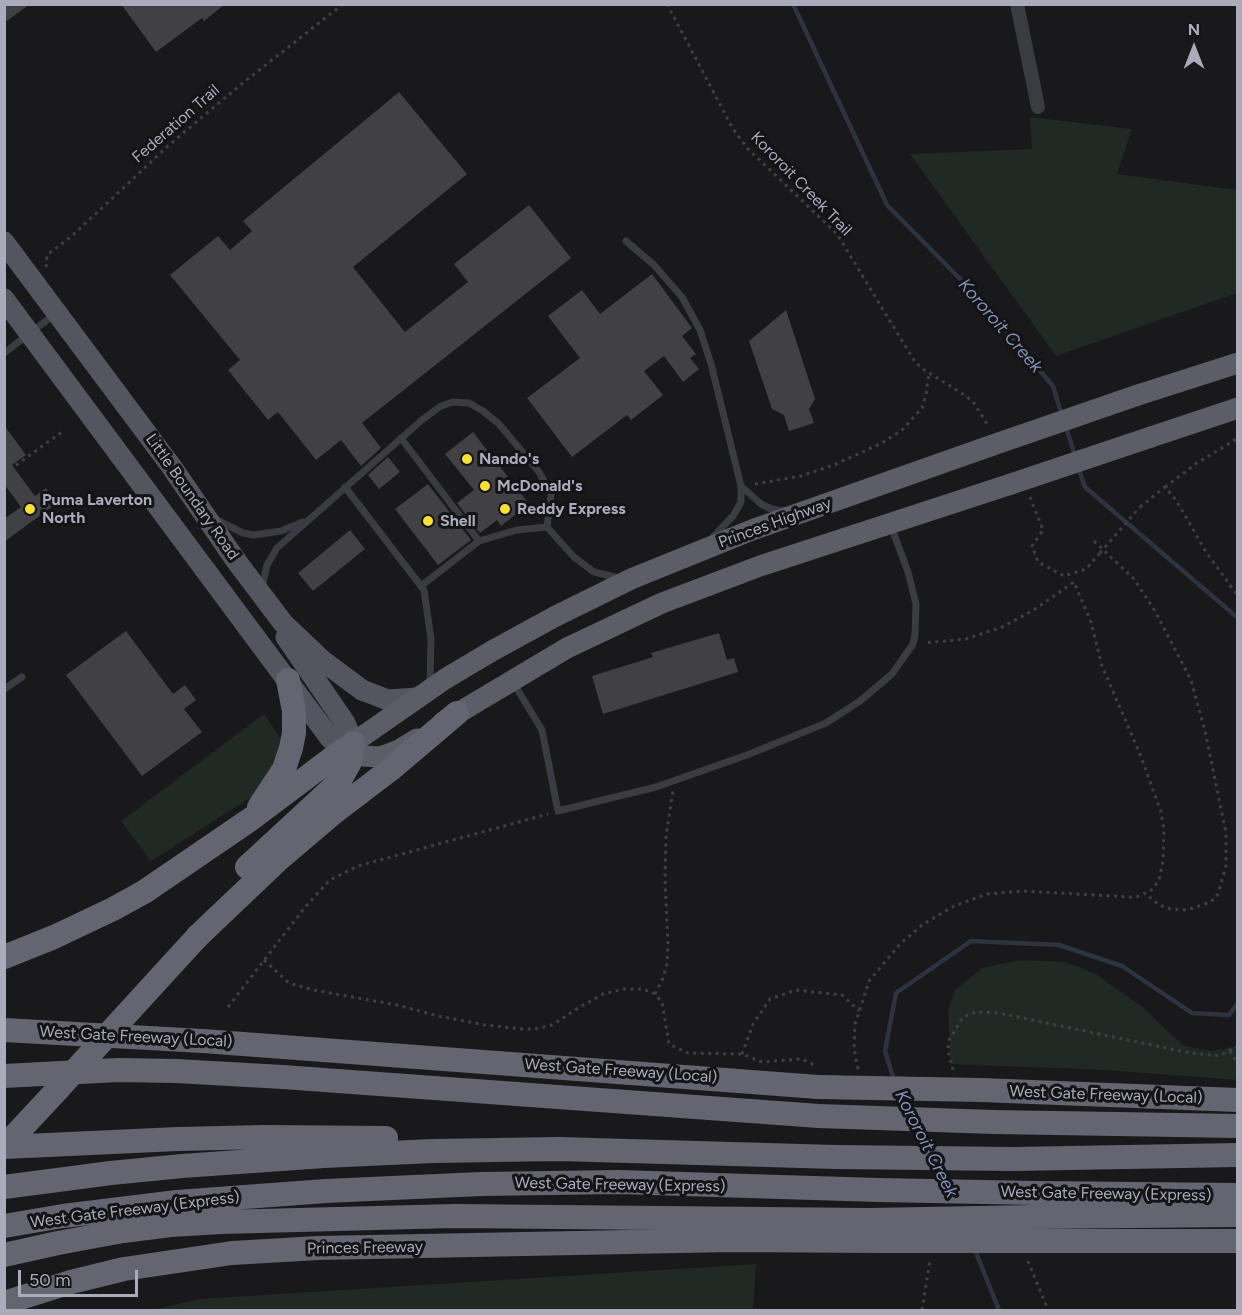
<!DOCTYPE html>
<html>
<head>
<meta charset="utf-8">
<style>
  body { margin:0 }
  #map { position:relative; width:1242px; height:1315px; overflow:hidden; background:#19181b; font-family:Figtree,sans-serif }
  canvas { display:block }
  .frame { position:absolute; inset:0; border:6px solid #aaacbb; pointer-events:none }
  .north { position:absolute; left:1164px; top:18px; width:60px; height:60px; -webkit-text-stroke:4px #141316; paint-order:stroke; rotate:0deg; font-size:16px; font-weight:700; line-height:24px; text-align:center; color:#aaacbb }
  .north::after { content:''; display:block; margin:auto; width:21px; height:27px; background:#aaacbb; clip-path:polygon(50% 0,100% 100%,50% 72%,0 100%) }
  .scale { position:absolute; left:18px; top:1270px; width:120px; height:27px; box-sizing:border-box; border:3px solid #aaacbb; border-top:0; padding-left:8px; font-size:18px; line-height:21px; white-space:nowrap; color:#aaacbb; -webkit-text-stroke:4px #141316; paint-order:stroke }
</style>
</head>
<body>
<div id="map">
<canvas width="1242" height="1315"></canvas>
<div class="frame"></div>
<div class="north">N</div>
<div class="scale">50 m</div>
</div>
<script>
const g = document.querySelector('canvas').getContext('2d');
g.lineJoin = 'round';
function paint(path, color) { g.fillStyle = color; g.fill(path, 'evenodd'); }
const toPath = rows => new Path2D(rows.map(r => 'M' + r).join(''));
function trace(path, color, width, dash) { g.strokeStyle = color; g.lineWidth = width; g.lineCap = dash ? 'butt' : 'round'; g.setLineDash(dash || []); g.stroke(path); }
function label(font, color, halo, rows, align = 'center') {
  g.font = font + ' Figtree,sans-serif'; g.lineWidth = 6; g.setLineDash([]); g.textBaseline = 'middle'; g.strokeStyle = halo; g.fillStyle = color; for (const [text, x, y, turn = 0] of rows) {
    g.save(); g.translate(x, y); g.rotate((+turn || 0) * Math.PI / 180); g.textAlign = isNaN(turn) ? turn : align; if (halo) g.strokeText(text, 0, 0); g.fillText(text, 0, 0); g.restore();
  }
}
const green = toPath([
  [1030,117,1132,129,1117,174,1237,190,1237,293,1056,356,910,154,1032,149],
  [264,714,285,745,256,794,151,861,121,821],
  [1020,960,1065,962,1094,973,1140,1005,1184,1046,1213,1051,1237,1046,1237,1080,1105,1070,951,1064,948,1011,955,990,982,968],
  [756,1264,753,1310,153,1310,199,1299]
]);
const stream = toPath([
  [793,4,887,205,972,291,1053,386,1062,416],
  [1066,427,1075,456],
  [1078,467,1085,487,1238,618],
  [894,1080,885,1051,896,993,971,941,1059,945,1122,966,1192,1013,1229,1015,1238,1003],
  [914,1126,928,1150],
  [937,1165,948,1184],
  [975,1250,999,1310]
]);
const building = toPath([
  [4,4,30,4,4,23],
  [121,4,225,4,204,21,202,18,156,52],
  [399,92,467,174,353,267,405,332,468,282,454,264,529,205,571,258,362,423,381,448,361,466,341,440,316,460,278,412,268,420,228,370,240,360,170,275,218,236,230,250,252,231,243,221],
  [652,274,692,328,682,336,696,354,690,358,699,369,683,382,664,356,644,371,663,395,631,420,627,415,572,457,527,398,580,358,548,316,582,290,600,314],
  [786,310,815,399,809,409,814,423,789,431,784,415,772,409,749,341],
  [4,425,26,455,12,465,35,496,46,488,57,503,4,542,4,519,21,507,4,484],
  [473,432,529,504,501,526,497,520,480,533,457,503,474,490,445,454],
  [388,457,400,472,379,489,368,475],
  [428,484,471,540,438,565,395,509],
  [350,530,365,549,313,591,298,573],
  [126,631,173,694,185,685,196,700,184,709,202,732,142,776,66,675],
  [719,633,727,660,734,658,738,672,603,714,592,676,653,657,651,653]
]);
const path = toPath([
  [667,4,733,129,748,149,837,234,915,362,923,369,966,396,974,403,989,427],
  [46,267,47,255,72,236,168,146,239,86,343,4],
  [4,474,63,431],
  [755,484,801,476,834,465,882,443,902,430,922,408,926,395,929,373],
  [1165,487,1197,463,1238,438],
  [1030,497,1043,530,1032,546,1038,562,1064,576,1086,569,1100,553],
  [1140,507,1165,487,1176,500,1206,552,1238,596],
  [1094,541,1134,579,1155,611,1191,680,1205,731,1226,833,1226,866,1218,894,1211,902,1187,910,1171,909,1159,905,1146,894],
  [264,960,289,983,313,990,397,1005,438,1016,485,1025,523,1029,535,1029,552,1025,580,1007,603,994,623,989,643,989,655,994,662,1002,669,1044,688,1053,742,1054,762,1062,801,1059,811,1063,815,1068],
  [655,994,663,978,667,964,668,944,665,879,666,836,673,791],
  [228,1007,306,906,330,880,358,866,548,814],
  [1230,1051,1238,1064],
  [742,1054,753,1024,770,999,796,990,842,995,859,1011],
  [858,1069,854,1048,855,1024,869,981,900,944,922,925,954,906,987,894,1022,891,1131,897,1140,896,1153,889,1159,880,1163,861,1164,830,1161,812,1140,754,1102,666,1091,622,1074,582,1032,611,1002,627,966,639,924,643],
  [953,1070,948,1050,949,1040,963,1017,976,1012,999,1013,1190,1053,1219,1056,1238,1046],
  [1028,1261,1048,1310],
  [922,1310,930,1260]
]);
const service = toPath([
  [626,241,654,265,682,297,700,330,711,364,741,486,741,502,733,516,713,537],
  [4,353,55,314],
  [401,438,479,541],
  [741,486,761,504,771,509,784,511],
  [345,487,424,590,431,639,430,684],
  [215,519,243,533,254,535,281,531,303,522],
  [421,586,479,541,517,530,547,527],
  [262,588,267,565,277,548,423,419,441,406,453,402,469,403,483,411,499,424,539,472,551,494,547,527,574,557,594,572,619,578],
  [514,684,542,730,558,811,656,787,747,755,826,723,860,701,892,674,913,644,915,635,916,604,908,572,891,526],
  [4,689,22,677]
]);
const minor = toPath([
  [1017,4,1038,107]
]);
const primary = toPath([
  [4,242,171,466,237,562,283,623,323,661,362,690,388,700,417,698],
  [4,299,330,738,343,750],
  [286,637,345,723,353,743]
]);
const trunk = toPath([
  [1138,395,1238,363],
  [1151,437,1238,408],
  [443,722,567,648,662,603,760,566,1011,484],
  [417,739,399,750,380,757,363,756,343,750,445,679,492,651,554,617,631,579,752,530,990,446]
]);
const motorway = toPath([
  [259,807,284,769,291,748,294,733,294,711,288,680],
  [247,867,339,782,350,762,353,743],
  [198,936,279,859,332,814,391,769,457,713],
  [4,957,54,937,113,909,144,892,251,819,343,750],
  [4,1030,203,1041,818,1087],
  [4,1076,118,1070,176,1071,283,1077,819,1116],
  [981,1090,1238,1100],
  [994,1122,1238,1126],
  [4,1147,178,1139,264,1137,386,1138],
  [4,1147,59,1088],
  [1013,1159,1238,1155],
  [4,1187,111,1173,182,1166,324,1156,433,1151,559,1149,836,1157],
  [1037,1193,1238,1195],
  [1032,1217,1238,1215],
  [4,1226,63,1216,177,1202,326,1191,481,1184,619,1182,878,1190],
  [1042,1241,1238,1241],
  [4,1255,58,1243,123,1231,171,1225,221,1222,454,1216,870,1220],
  [4,1303,71,1282,124,1269,232,1253,318,1248,731,1240,878,1241]
]);
const pathBridge = toPath([
  [1100,553,1140,507]
]);
const trunkBridge = toPath([
  [990,446,1138,395],
  [1011,484,1151,437]
]);
const motorwayBridge = toPath([
  [818,1087,981,1090],
  [59,1088,198,936],
  [819,1116,994,1122],
  [836,1157,1013,1159],
  [878,1190,1037,1193],
  [870,1220,1032,1217],
  [878,1241,1042,1241]
]);
const markers = [
  [467,459,6,"#f9e132"],
  [485,486,6,"#f9e132"],
  [30,509,6,"#f9e132"],
  [505,509,6,"#f9e132"],
  [428,521,6,"#f9e132"]
];
const streetNames = [
  ["Federation Trail",176,124,-41],
  ["Kororoit Creek Trail",801,184,46],
  ["Little Boundary Road",192,497,55],
  ["Princes Highway",775,523,-20],
  ["West Gate Freeway (Local)",136,1037,3],
  ["West Gate Freeway (Local)",621,1071,4],
  ["West Gate Freeway (Local)",1106,1095,2],
  ["West Gate Freeway (Express)",620,1185,1],
  ["West Gate Freeway (Express)",1106,1194,1],
  ["West Gate Freeway (Express)",135,1210,-7],
  ["Princes Freeway",365,1248,-1]
];
const poiNames = [
  ["Nando's",479,459],
  ["McDonald's",497,486],
  ["Puma Laverton",42,500],
  ["North",42,518],
  ["Reddy Express",517,509],
  ["Shell",440,521]
];
const waterNames = [
  ["Kororoit Creek",1000,326,49],
  ["Kororoit Creek",926,1144,63]
];
paint(green, '#202923');
trace(stream, '#2d343f', 4.5);
paint(building, '#404045');
trace(path, '#3f3f47', 3, [3, 4.5]);
trace(service, '#3b3b42', 7);
trace(minor, '#3b3b42', 14);
trace(primary, '#55555f', 21);
trace(trunk, '#5d5d68', 21);
trace(motorway, '#656571', 24);
trace(pathBridge, '#3f3f47', 3, [3, 4.5]);
trace(trunkBridge, '#5d5d68', 21);
trace(motorwayBridge, '#656571', 24);
for (const [x, y, r, color] of markers) { const dot = new Path2D(); dot.arc(x, y, r, 0, 2 * Math.PI); g.fillStyle = color; g.fill(dot); trace(dot, '#141316', 2); }
label('16px', '#aaacbb', '#141316', streetNames);
label('bold 16px', '#aaacbb', '#141316', poiNames, 'left');
label('italic 18px', '#8092b7', '#141316', waterNames);
</script>
</body>
</html>
